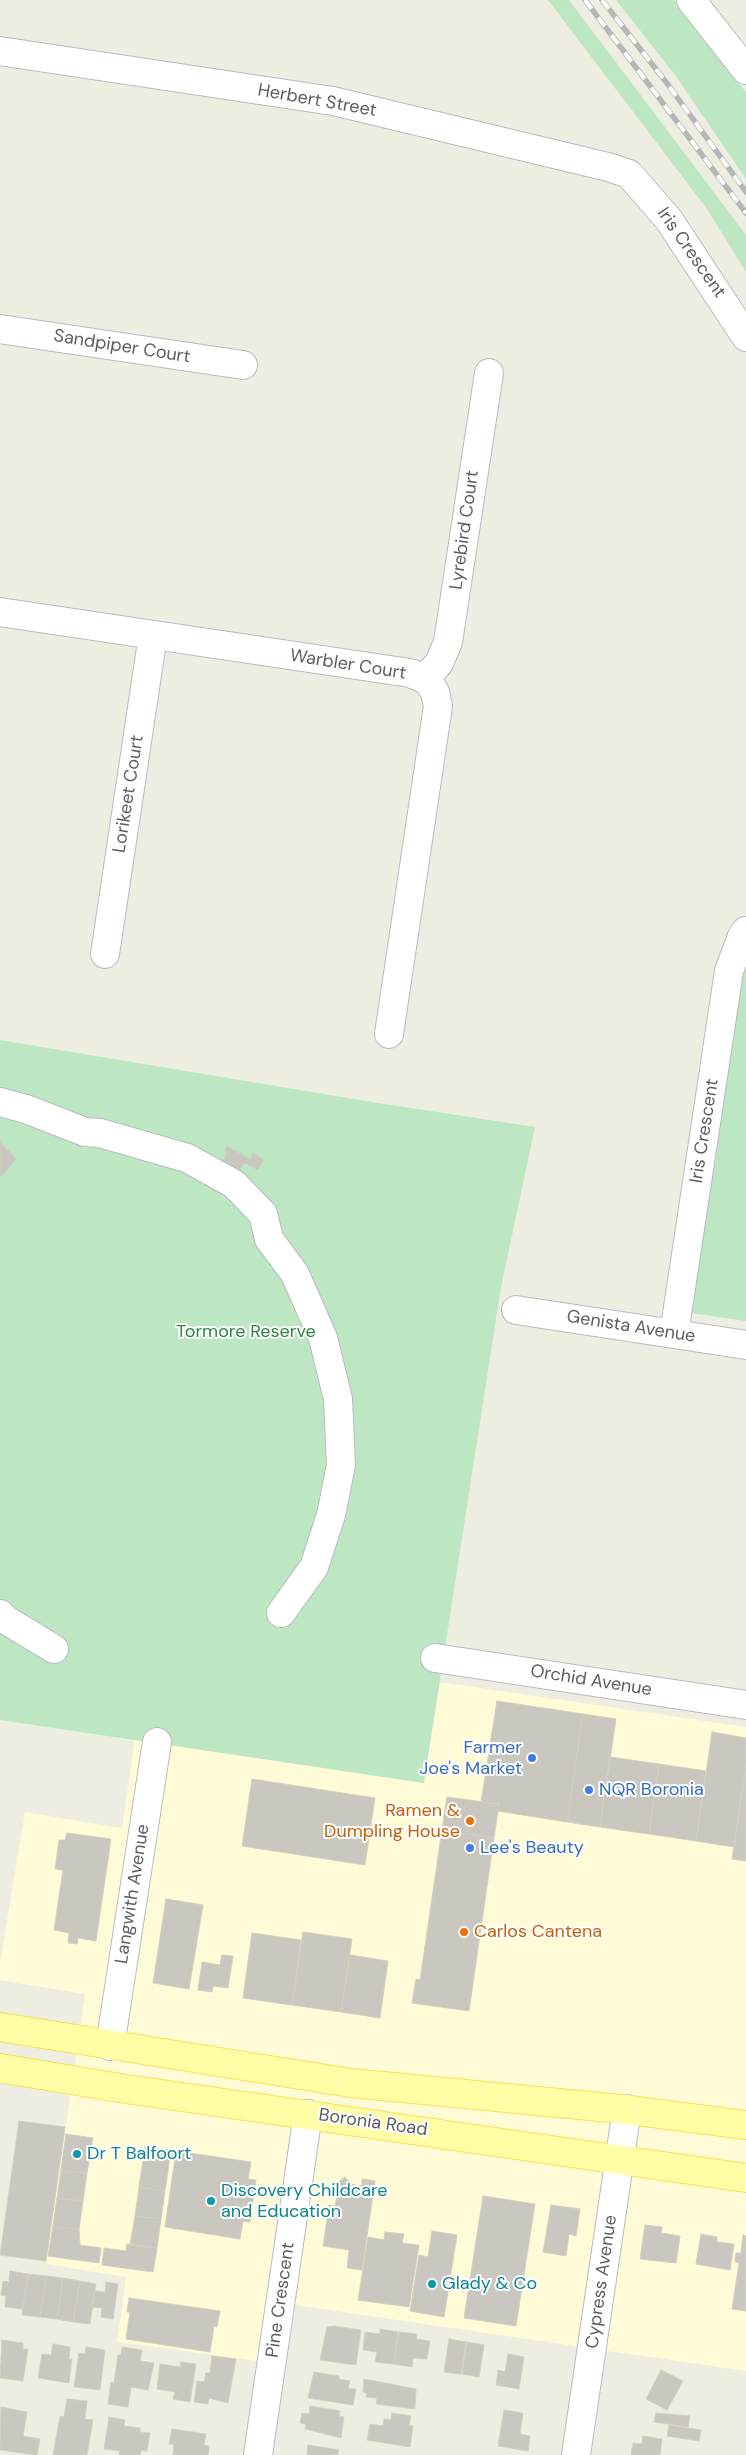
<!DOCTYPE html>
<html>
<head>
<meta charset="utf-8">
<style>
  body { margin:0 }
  canvas { display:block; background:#eeede2 }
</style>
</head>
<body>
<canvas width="746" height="2455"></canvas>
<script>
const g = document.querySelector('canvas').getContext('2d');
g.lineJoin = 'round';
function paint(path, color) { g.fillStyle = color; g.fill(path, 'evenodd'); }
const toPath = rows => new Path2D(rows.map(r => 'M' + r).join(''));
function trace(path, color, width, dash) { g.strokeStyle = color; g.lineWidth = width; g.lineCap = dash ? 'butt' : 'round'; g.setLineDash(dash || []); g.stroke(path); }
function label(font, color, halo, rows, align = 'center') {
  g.font = font + ' "DM Sans",sans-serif'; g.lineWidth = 4; g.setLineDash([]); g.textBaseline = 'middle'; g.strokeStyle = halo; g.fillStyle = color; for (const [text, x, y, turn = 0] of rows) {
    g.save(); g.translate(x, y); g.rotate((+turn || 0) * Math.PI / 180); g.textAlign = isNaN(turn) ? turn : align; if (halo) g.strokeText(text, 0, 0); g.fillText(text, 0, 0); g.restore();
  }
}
const commercial = toPath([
  [440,1682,746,1727,746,2371,281,2303,272,2363,117,2342,126,2277,46,2264,85,1994,0,1980,0,1963,25,1812,122,1828,135,1739,423,1783]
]);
const green = toPath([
  [548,0,569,0,746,235,746,272,707,209],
  [616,0,674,0,746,92,746,179,675,75],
  [746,967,746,1321,691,1313,739,973],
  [0,1040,378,1103,535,1127,501,1287,424,1783,0,1720]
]);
const building = toPath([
  [0,1142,17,1159,0,1177,0,1142],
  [227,1146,250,1159,253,1153,264,1159,258,1170,244,1163,237,1176,219,1166,227,1153,224,1151,227,1146],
  [497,1701,583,1714,567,1822,498,1811,499,1804,481,1802,497,1701],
  [583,1714,616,1719,600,1827,567,1822,583,1714],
  [712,1732,746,1738,746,1767,734,1847,696,1841,712,1732],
  [610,1757,659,1764,649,1834,600,1827,610,1757],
  [659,1764,706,1771,696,1841,649,1834,659,1764],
  [746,1767,746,1861,732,1859,746,1767],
  [252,1779,375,1798,365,1865,242,1846,252,1779],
  [447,1797,499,1804,494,1838,442,1830,447,1797],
  [442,1830,494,1838,469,2011,412,2003,416,1979,420,1980,442,1830],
  [67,1833,111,1839,96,1941,78,1938,77,1944,68,1943,69,1933,54,1930,63,1870,55,1869,59,1840,65,1840,67,1833],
  [166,1899,203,1905,189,1989,153,1983,166,1899],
  [303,1932,352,1939,341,2012,292,2005,303,1932],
  [252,1933,301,1940,292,2005,243,1998,252,1933],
  [222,1955,233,1956,228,1988,213,1986,212,1992,198,1990,202,1962,220,1965,222,1955],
  [350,1955,388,1961,380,2018,341,2012,350,1955],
  [19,2121,65,2127,46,2261,0,2255,19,2121],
  [66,2134,93,2138,87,2173,61,2170,66,2134],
  [145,2147,171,2150,165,2191,139,2187,145,2147],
  [176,2151,251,2162,248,2179,256,2180,250,2222,243,2221,240,2239,165,2227,176,2151],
  [61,2170,87,2173,83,2201,57,2198,61,2170],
  [345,2177,351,2184,362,2186,362,2179,375,2181,362,2270,347,2268,349,2250,323,2246,329,2205,335,2206,337,2195,331,2188,345,2177],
  [139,2187,165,2191,161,2219,135,2216,139,2187],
  [483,2196,535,2204,516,2326,464,2318,483,2196],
  [57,2198,83,2201,79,2229,53,2226,57,2198],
  [551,2205,580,2209,576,2236,569,2234,566,2256,543,2252,551,2205],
  [135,2216,161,2219,157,2248,130,2245,135,2216],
  [645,2225,662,2227,661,2233,680,2236,676,2263,640,2259,645,2225],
  [53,2226,79,2229,80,2245,101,2248,99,2263,48,2256,53,2226],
  [432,2231,457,2235,444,2317,410,2311,419,2255,428,2257,432,2231],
  [385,2232,404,2234,402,2243,419,2245,409,2307,358,2300,368,2237,384,2240,385,2232],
  [701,2234,717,2237,717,2242,734,2244,730,2270,696,2264,701,2234],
  [743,2235,746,2236,746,2311,732,2309,739,2263,735,2262,736,2253,741,2253,743,2235],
  [127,2244,157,2248,153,2272,102,2265,104,2248,126,2251,127,2244],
  [10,2271,28,2274,23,2309,5,2307,6,2296,1,2295,3,2281,9,2282,10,2271],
  [28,2274,46,2276,40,2317,22,2315,28,2274],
  [46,2276,63,2278,57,2319,40,2317,46,2276],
  [63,2278,80,2281,73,2322,57,2319,63,2278],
  [80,2281,96,2284,90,2324,73,2322,80,2281],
  [106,2282,118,2284,113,2319,101,2317,102,2308,92,2307,95,2291,105,2292,106,2282],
  [129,2298,220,2311,217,2327,214,2326,210,2352,126,2339,130,2312,127,2312,129,2298],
  [334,2326,361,2330,356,2365,320,2360,327,2327,334,2326],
  [380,2329,398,2332,394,2364,375,2362,377,2352,363,2350,365,2332,380,2334,380,2329],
  [399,2332,417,2334,416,2339,430,2341,427,2359,413,2358,412,2367,394,2364,399,2332],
  [449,2339,466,2342,461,2374,444,2372,449,2339],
  [2,2340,23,2343,23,2349,28,2349,23,2381,0,2378,2,2340],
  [467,2342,484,2345,479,2377,462,2374,467,2342],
  [53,2344,70,2347,69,2359,72,2359,69,2383,38,2378,42,2354,51,2355,53,2344],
  [86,2347,105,2350,100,2390,74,2387,79,2353,85,2354,86,2347],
  [122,2347,142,2350,140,2361,154,2363,148,2390,131,2387,128,2407,108,2404,111,2382,114,2383,118,2355,121,2355,122,2347],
  [508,2354,524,2357,519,2389,496,2385,498,2370,505,2372,508,2354],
  [212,2356,236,2359,228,2403,209,2398,208,2404,194,2402,197,2381,204,2382,206,2373,210,2373,212,2356],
  [181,2362,196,2364,190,2402,173,2399,175,2392,157,2389,160,2364,180,2367,181,2362],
  [661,2370,683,2381,667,2410,646,2399,661,2370],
  [314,2372,339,2376,339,2379,350,2381,348,2388,356,2389,353,2405,308,2398,314,2372],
  [364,2379,416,2389,415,2409,376,2404,377,2398,366,2397,367,2393,363,2392,364,2379],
  [67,2399,87,2401,85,2419,93,2420,87,2455,53,2455,60,2416,64,2417,67,2399],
  [310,2406,340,2411,339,2416,344,2417,341,2438,305,2429,306,2424,300,2423,302,2413,309,2414,310,2406],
  [1,2407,27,2412,23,2436,40,2439,37,2455,0,2450,1,2407],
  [504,2410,523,2413,520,2434,530,2436,528,2451,498,2446,504,2410],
  [392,2413,411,2416,409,2425,413,2426,410,2447,367,2440,370,2424,383,2426,384,2419,391,2420,392,2413],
  [656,2413,690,2416,688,2427,654,2422,656,2413],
  [109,2417,125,2420,124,2426,140,2428,140,2432,150,2433,147,2451,141,2450,140,2455,119,2455,120,2451,104,2449,109,2417],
  [669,2425,701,2430,699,2441,667,2436,669,2425],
  [172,2429,206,2434,204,2445,209,2446,208,2455,173,2455,174,2444,169,2444,172,2429],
  [643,2436,662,2439,660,2455,631,2455,633,2443,642,2444,643,2436],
  [308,2445,339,2450,338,2455,307,2455,308,2445]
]);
const minor = toPath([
  [691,0,746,70],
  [0,51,333,101,608,167,629,174,669,220,746,337],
  [0,329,243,365],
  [0,612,410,673,425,679,431,686,435,692,438,706,389,1034],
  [425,679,439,663,448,642,489,373],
  [105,954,153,635],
  [0,1102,26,1109,85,1132,100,1133,187,1158,234,1184,263,1214,269,1239,295,1274,323,1338,338,1399,341,1465,331,1515,314,1567,281,1613],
  [516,1310,746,1345],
  [674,1334,729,971,742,936,746,931],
  [0,1614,6,1620,54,1649],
  [435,1658,746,1705],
  [110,2046,157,1742],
  [258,2455,308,2114],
  [576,2455,627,2109]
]);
const major = toPath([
  [0,2027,351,2083,621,2109,746,2125],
  [0,2068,126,2089,746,2178]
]);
const rail = toPath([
  [585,0,746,213],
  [602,0,666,82,746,192]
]);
const markers = [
  [532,1758,5,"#3f7fe0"],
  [589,1790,5,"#3f7fe0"],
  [470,1821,5,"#e8710a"],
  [470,1848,5,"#3f7fe0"],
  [464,1932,5,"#e8710a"],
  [77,2154,5,"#0f9aa8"],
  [211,2201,5,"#0f9aa8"],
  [432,2284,5,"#0f9aa8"]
];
const streetNames = [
  ["Herbert Street",317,101,10],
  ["Iris Crescent",691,253,55],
  ["Sandpiper Court",122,347,9],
  ["Lyrebird Court",465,530,-82],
  ["Warbler Court",348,665,9],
  ["Lorikeet Court",129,794,-81],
  ["Iris Crescent",705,1131,-81],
  ["Genista Avenue",631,1327,9],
  ["Orchid Avenue",591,1681,9],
  ["Langwith Avenue",133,1894,-81],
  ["Boronia Road",373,2123,8],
  ["Cypress Avenue",602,2282,-82],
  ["Pine Crescent",281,2300,-82]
];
const parkNames = [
  ["Tormore Reserve",246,1332]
];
const shopNames = [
  ["Farmer",522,1748,"right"],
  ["Joe's Market",522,1769,"right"],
  ["NQR Boronia",599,1790],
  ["Lee's Beauty",480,1848]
];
const foodNames = [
  ["Ramen &",460,1811],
  ["Dumpling House",460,1832],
  ["Carlos Cantena",474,1932,"left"]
];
const cultureNames = [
  ["Dr T Balfoort",87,2154],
  ["Discovery Childcare",221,2191],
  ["and Education",221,2212],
  ["Glady & Co",442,2284]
];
paint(commercial, '#fffbd6');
paint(green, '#bde7c3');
paint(building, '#c9c7bf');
trace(building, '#d3d0c0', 1);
trace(minor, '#babbc1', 30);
trace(major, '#f7e151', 30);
trace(minor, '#fff', 28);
trace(major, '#fffea6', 28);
trace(rail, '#b5b6b6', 5.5);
trace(rail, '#fff', 4, [11]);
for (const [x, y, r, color] of markers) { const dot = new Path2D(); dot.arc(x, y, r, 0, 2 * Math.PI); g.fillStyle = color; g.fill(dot); trace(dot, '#fff', 2); }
label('18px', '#5a5d63', '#fff', streetNames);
label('18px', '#308440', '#fff', parkNames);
label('18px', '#366cbe', '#fff', shopNames, 'left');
label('18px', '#c56008', '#fff', foodNames, 'right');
label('18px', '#0d838f', '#fff', cultureNames, 'left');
</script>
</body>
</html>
